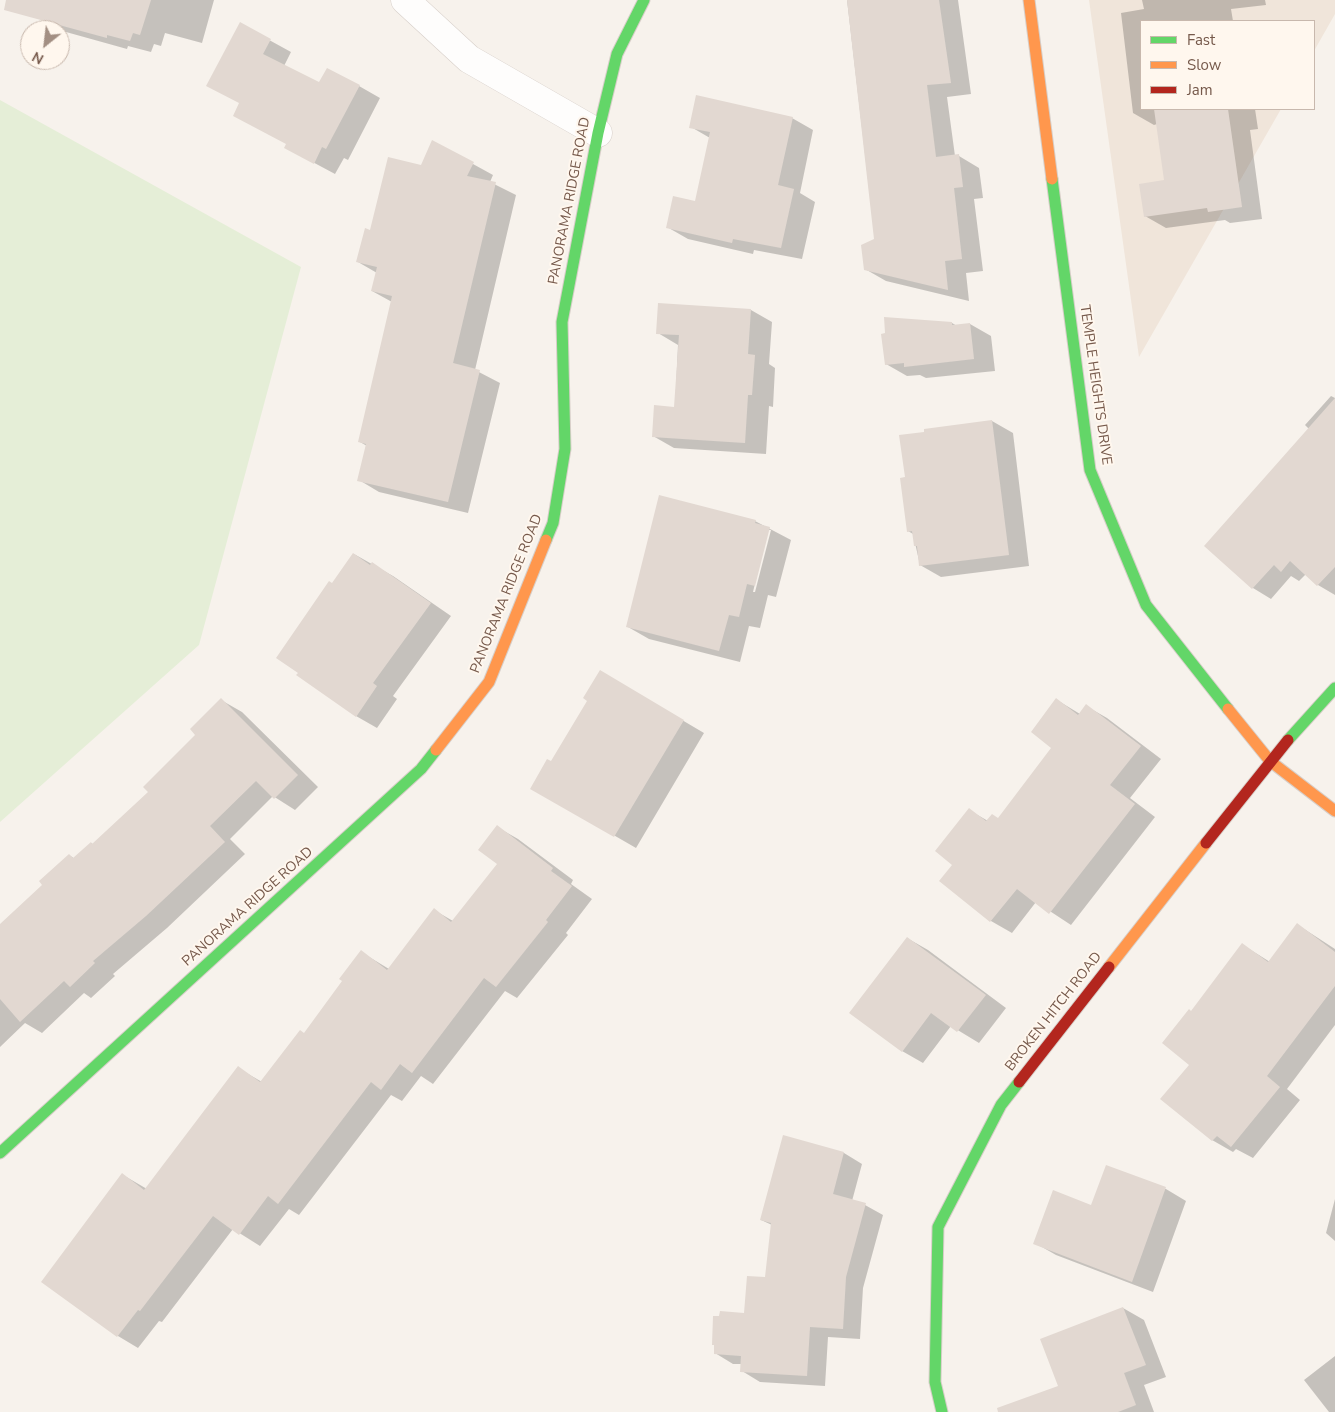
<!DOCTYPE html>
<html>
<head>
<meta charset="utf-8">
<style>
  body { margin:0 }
  #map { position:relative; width:1335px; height:1412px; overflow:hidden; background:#f7f2ec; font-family:"Nunito Sans",sans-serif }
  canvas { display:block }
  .legend { position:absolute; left:1140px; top:20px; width:175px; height:90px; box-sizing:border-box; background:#fff7ee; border:1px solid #c8b8ad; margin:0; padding:6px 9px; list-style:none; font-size:15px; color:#76594b }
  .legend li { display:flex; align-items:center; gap:10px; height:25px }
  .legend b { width:25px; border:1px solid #c8b8ad }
  .north { position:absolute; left:20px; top:20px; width:50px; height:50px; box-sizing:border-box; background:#fff7ee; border:1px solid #c8b8ad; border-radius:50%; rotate:209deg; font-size:14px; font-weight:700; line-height:20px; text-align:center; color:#76594b }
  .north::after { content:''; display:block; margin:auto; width:18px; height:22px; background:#a38f83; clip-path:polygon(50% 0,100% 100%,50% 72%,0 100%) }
</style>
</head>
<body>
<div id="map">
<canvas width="1335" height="1412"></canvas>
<ul class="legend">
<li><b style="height:6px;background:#63d668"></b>Fast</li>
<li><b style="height:6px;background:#ff974d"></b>Slow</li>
<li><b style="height:6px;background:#b3261e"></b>Jam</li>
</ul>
<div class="north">N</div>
</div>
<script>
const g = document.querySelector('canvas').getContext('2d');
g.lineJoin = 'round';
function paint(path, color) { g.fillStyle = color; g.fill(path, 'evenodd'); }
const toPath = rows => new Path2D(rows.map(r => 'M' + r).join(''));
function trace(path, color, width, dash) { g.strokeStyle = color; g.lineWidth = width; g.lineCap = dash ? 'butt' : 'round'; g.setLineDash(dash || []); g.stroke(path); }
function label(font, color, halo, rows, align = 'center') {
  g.font = font + ' "Nunito Sans",sans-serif'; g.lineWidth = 4; g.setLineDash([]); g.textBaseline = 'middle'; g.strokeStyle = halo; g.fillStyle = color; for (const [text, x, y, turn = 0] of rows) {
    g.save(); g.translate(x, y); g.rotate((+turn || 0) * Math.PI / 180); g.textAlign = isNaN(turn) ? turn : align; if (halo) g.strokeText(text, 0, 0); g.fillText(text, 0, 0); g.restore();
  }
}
const residential = toPath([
  [1089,0,1335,0,1335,14,1314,51,1314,21,1141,21,1141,109,1281,109,1139,357]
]);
const green = toPath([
  [0,100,301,267,199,645,0,822]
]);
const shadow = toPath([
  [32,0,214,0,202,43,165,33,161,46,154,44,151,52,128,46,127,49,66,32,45,20],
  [847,0,958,0,971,94,947,97,955,156,959,156,979,168,983,198,974,199,983,271,966,273,969,301,886,281,865,269,875,240],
  [1142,0,1265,0,1266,5,1231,9,1233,21,1141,21,1141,109,1255,109,1258,129,1250,130,1262,219,1230,223,1225,220,1166,228,1145,216,1166,181,1157,124,1154,125,1133,113,1121,13,1144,9],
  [240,24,291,52,284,66,320,84,359,86,380,98,348,160,344,158,335,174,307,159,241,104],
  [792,118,813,130,800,193,815,202,802,259,754,250,753,254,688,239,667,227,696,203,710,138,691,127],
  [473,164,493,175,490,182,516,195,475,370,500,383,468,513,379,492,359,480,367,446,360,442,392,302,372,291,377,273,358,262,371,231,421,166],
  [751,310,772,322,769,364,775,368,773,407,769,406,766,454,674,448,653,436,675,408,678,345,658,333],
  [952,323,957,326,970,324,991,336,995,371,926,378,920,375,907,376,886,364],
  [1331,396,1335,398,1335,595,1318,585,1306,574,1299,581,1291,576,1271,599,1253,588,1205,546,1309,429,1305,425],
  [992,421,1013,433,1029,566,941,577,920,565,913,534,908,531,906,478],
  [755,521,791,540,776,597,768,595,760,628,749,626,740,662,649,639,628,627],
  [768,530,771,530,755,592,753,592],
  [354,554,393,576,451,616,393,696,397,699,377,728,356,716,332,585],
  [621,684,704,733,636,848,532,788,551,763,589,700],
  [221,700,242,712,318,787,295,810,273,796,230,839,245,854,167,928,113,974,115,976,91,998,84,993,42,1033,25,1023,0,1047,0,925,43,885,69,855,75,859,91,843,93,844,150,792,197,735],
  [1057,700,1080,714,1086,706,1107,718,1161,759,1130,798,1155,817,1071,925,1036,902,1012,933,991,921,941,881,954,865,969,810,988,821,999,819,1053,748],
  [497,827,518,839,573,880,571,884,592,899,566,933,568,935,517,998,505,991,433,1084,421,1076,402,1101,391,1095,299,1215,289,1209,260,1246,233,1229,162,1322,159,1321,138,1348,118,1336,123,1175,147,1189,238,1068,262,1082,305,1034,344,981,361,952,389,969,434,910,453,921,499,864],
  [1298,925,1335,949,1335,1025,1287,1089,1300,1100,1253,1158,1236,1149,1233,1152,1212,1140,1191,1064,1191,1012,1243,945,1270,962],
  [907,938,928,950,1006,1008,979,1043,951,1026,923,1063,902,1051],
  [784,1137,844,1153,862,1164,852,1201,865,1205,883,1215,863,1288,860,1339,828,1337,825,1386,760,1382,742,1371,742,1364,733,1364,715,1353,746,1314,766,1279,772,1225,761,1220],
  [1107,1167,1166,1189,1186,1201,1153,1292,1056,1255,1035,1243,1092,1206],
  [1335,1199,1335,1241,1326,1233],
  [1123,1308,1144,1320,1166,1377,1144,1385,1154,1412,1034,1412,1060,1387],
  [1335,1356,1335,1412,1329,1412,1304,1380]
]);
const building = toPath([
  [6,0,151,0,140,35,133,33,130,41,107,35,107,38,4,10],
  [847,0,939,0,951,83,927,85,936,157,959,154,963,187,954,188,962,259,945,261,948,290,864,270,861,245,874,239],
  [240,22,271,39,263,54,319,82,327,68,360,85,326,149,322,147,314,164,284,148,286,144,233,116,239,103,206,86],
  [696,95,793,117,778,185,794,189,781,248,733,239,732,243,666,228,673,196,695,201,710,132,689,128],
  [1154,109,1228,109,1242,207,1208,212,1207,208,1144,217,1139,184,1164,180],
  [432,140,474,162,467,176,496,182,453,363,480,370,448,502,357,481,366,444,358,442,392,296,371,291,377,267,356,262,365,228,370,230,388,157,421,165],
  [658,303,751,309,748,354,755,355,752,395,748,395,745,443,652,437,654,405,674,407,679,335,656,334],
  [884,317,952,322,952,325,970,323,974,359,904,367,904,363,885,365,881,334,885,333],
  [1335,398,1335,567,1317,586,1290,561,1281,572,1274,565,1252,589,1204,546],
  [992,420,1009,555,919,566,917,546,914,546,912,531,907,532,900,478,905,477,899,435,924,432,924,429],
  [659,495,756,520,755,523,770,527,755,586,747,584,739,617,729,615,719,651,626,627],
  [353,553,370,565,372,562,431,603,373,683,377,686,356,717,296,675,298,673,276,658,329,581,332,583],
  [600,670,684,720,614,837,530,789,547,759,551,761,587,701,583,698],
  [221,698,298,775,274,799,256,781,210,826,225,842,146,916,93,961,95,963,70,987,64,981,20,1022,0,999,0,924,42,885,39,881,69,854,73,858,91,842,92,844,148,792,143,787,195,735,190,729],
  [1056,698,1078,715,1086,704,1141,746,1110,785,1135,804,1049,914,1017,889,990,922,939,881,952,865,935,851,969,808,986,821,992,814,998,818,1051,748,1031,732],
  [497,825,553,868,551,871,572,886,546,920,548,922,496,987,484,978,412,1073,400,1064,381,1090,371,1082,278,1204,268,1196,239,1235,213,1216,140,1311,138,1310,117,1337,41,1282,122,1173,144,1190,238,1066,260,1082,300,1030,304,1033,342,981,339,979,361,950,387,970,434,908,451,922,497,864,478,850],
  [1297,923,1335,952,1335,986,1267,1076,1280,1087,1231,1147,1217,1136,1212,1141,1160,1099,1189,1065,1162,1043,1189,1009,1191,1011,1242,943,1268,962],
  [907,937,986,995,957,1032,931,1013,902,1052,849,1013],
  [783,1135,844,1152,833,1194,866,1203,846,1277,843,1329,810,1327,807,1376,740,1372,741,1356,714,1354,714,1345,712,1345,713,1316,719,1316,720,1311,744,1313,747,1276,765,1277,771,1223,760,1220],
  [1106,1165,1166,1187,1132,1282,1033,1244,1053,1190,1091,1205],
  [1123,1307,1146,1365,1124,1373,1136,1405,1118,1412,998,1412,997,1408,1058,1386,1040,1339]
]);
const street = toPath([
  [405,0,469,59,598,133]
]);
const fast = toPath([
  [1052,179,1090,470,1146,605,1228,709],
  [546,540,553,523,565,449,562,322,598,133,617,54,644,0],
  [1288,740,1335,688],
  [0,1153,421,769,436,750],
  [942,1412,935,1382,938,1227,1001,1105,1019,1082]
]);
const slow = toPath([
  [1029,0,1052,179],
  [1228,709,1270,761,1335,811],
  [436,750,489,682,546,540],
  [1109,967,1206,843]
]);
const jam = toPath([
  [1206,843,1288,740],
  [1019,1082,1109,967]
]);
const streetNames = [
  ["PANORAMA RIDGE ROAD",570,201,-79],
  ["TEMPLE HEIGHTS DRIVE",1095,385,82],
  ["PANORAMA RIDGE ROAD",507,594,-68],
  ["PANORAMA RIDGE ROAD",248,907,-42],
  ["BROKEN HITCH ROAD",1054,1012,-52]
];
paint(residential, '#f0e5da');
paint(green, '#e5eed7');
paint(shadow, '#0003');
paint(building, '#e2d8d1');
trace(street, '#d6cec8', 29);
trace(fast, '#d7cec8', 13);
trace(slow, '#d7cec8', 13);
trace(jam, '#d7cec8', 13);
trace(street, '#fefdfc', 28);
trace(fast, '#63d668', 11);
trace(slow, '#ff974d', 11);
trace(jam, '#b3261e', 11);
label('14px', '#76594b', '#fff7ee', streetNames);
</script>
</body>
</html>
